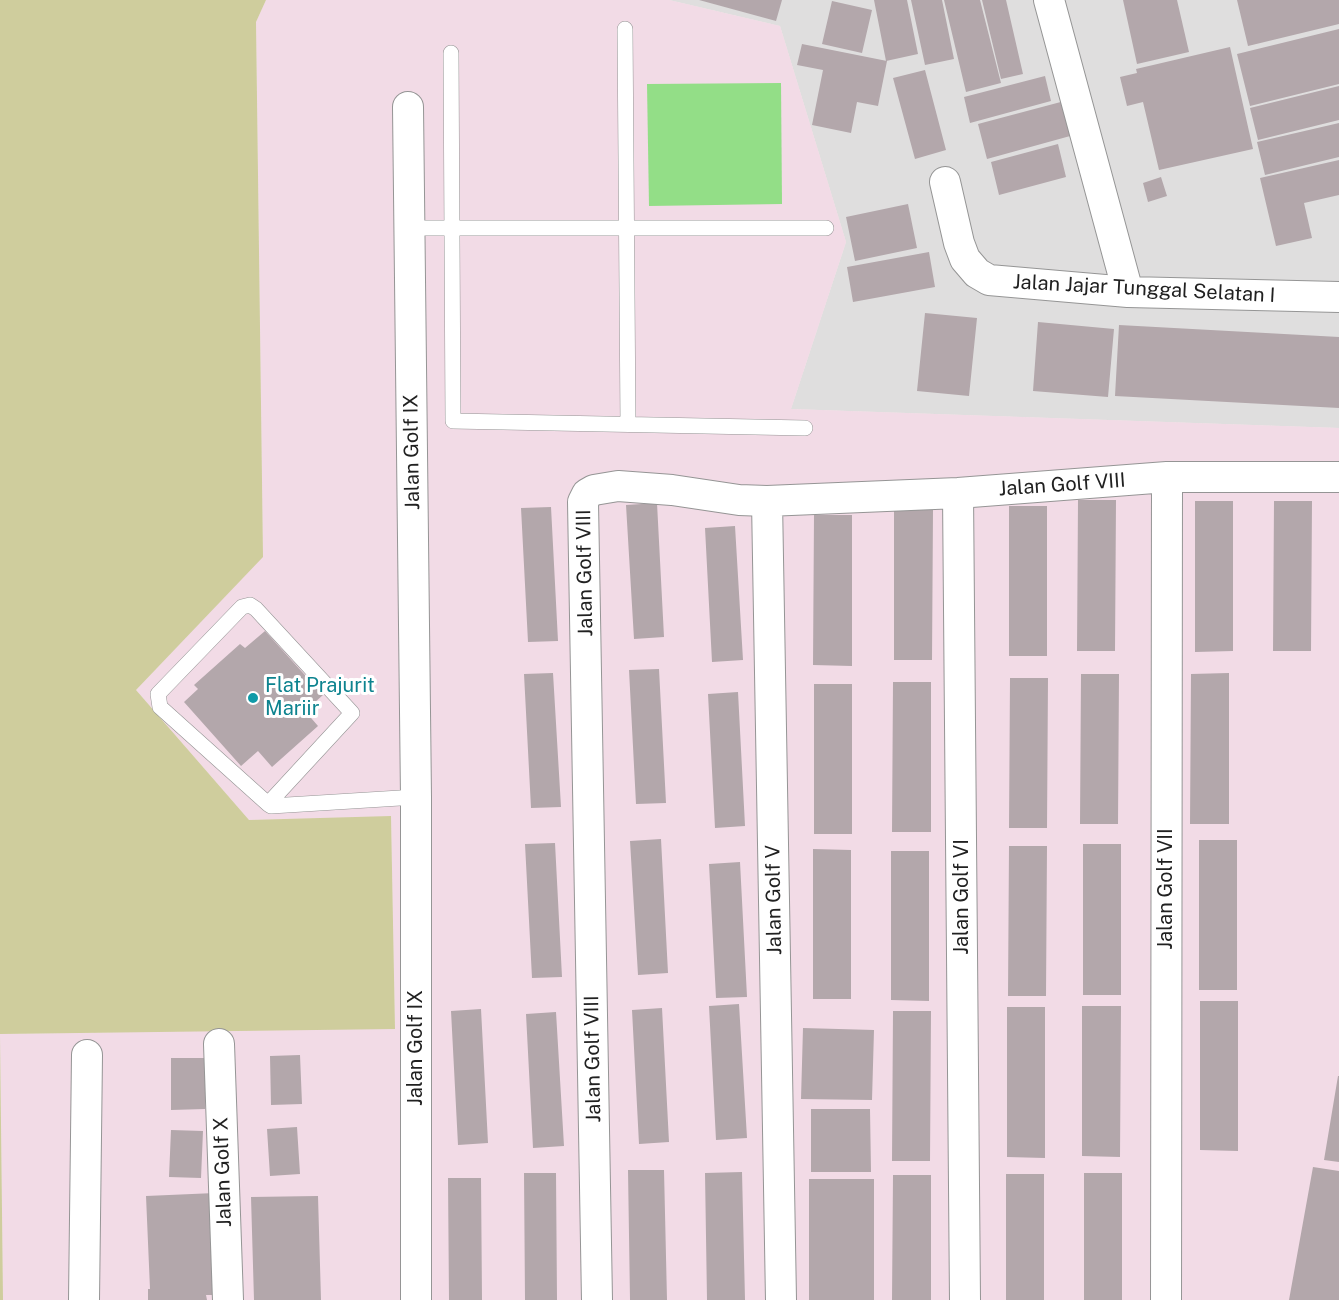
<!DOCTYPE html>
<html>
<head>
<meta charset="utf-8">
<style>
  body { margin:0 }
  canvas { display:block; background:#f1e7e8 }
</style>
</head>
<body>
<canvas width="1339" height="1300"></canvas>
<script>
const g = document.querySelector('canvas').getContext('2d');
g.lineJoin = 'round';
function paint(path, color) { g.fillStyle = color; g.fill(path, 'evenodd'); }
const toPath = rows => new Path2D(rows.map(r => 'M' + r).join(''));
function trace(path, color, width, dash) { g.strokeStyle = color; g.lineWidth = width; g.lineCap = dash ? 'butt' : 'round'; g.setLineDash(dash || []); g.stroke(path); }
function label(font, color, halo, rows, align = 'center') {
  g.font = font + ' "Public Sans",sans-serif'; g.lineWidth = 6; g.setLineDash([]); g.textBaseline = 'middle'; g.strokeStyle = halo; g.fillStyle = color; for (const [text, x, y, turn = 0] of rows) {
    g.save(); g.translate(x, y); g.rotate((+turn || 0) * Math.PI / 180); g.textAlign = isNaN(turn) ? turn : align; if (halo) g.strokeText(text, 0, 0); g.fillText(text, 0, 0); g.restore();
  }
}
const residential = toPath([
  [669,0,1339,0,1339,428,791,409,846,242,780,26]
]);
const military = toPath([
  [266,0,669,0,780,26,846,242,791,409,1339,428,1339,1300,3,1300,0,1034,395,1028,391,817,249,820,136,690,263,556,256,22]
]);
const forest = toPath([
  [0,0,266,0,256,22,263,557,136,690,249,820,391,816,395,1029,0,1034],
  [0,1036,3,1300,0,1300]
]);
const pitch = toPath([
  [781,83,782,204,649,206,647,84]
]);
const building = toPath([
  [699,0,782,0,776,21],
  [874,0,907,0,918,54,886,61],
  [911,0,942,0,954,59,925,65],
  [944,0,980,0,1001,83,966,92],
  [982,0,1006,0,1023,74,1001,79],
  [1123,0,1177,0,1189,52,1137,64],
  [1237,0,1339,0,1339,24,1248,46],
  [832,1,872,10,862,53,822,44],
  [1339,29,1339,84,1250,106,1237,54],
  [802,44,887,61,878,106,857,102,851,133,812,125,823,70,797,65],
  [1230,47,1253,149,1159,170,1143,102,1127,106,1120,77,1137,73,1136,69],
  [925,70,946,150,915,159,893,78],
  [1045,76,1051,101,970,123,964,97],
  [1339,86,1339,120,1258,140,1250,108],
  [1072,99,1081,133,987,159,978,124],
  [1339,123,1339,157,1265,175,1257,142],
  [1058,144,1066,177,999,195,991,162],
  [1339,160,1339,195,1304,203,1312,238,1276,246,1260,178],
  [1161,177,1167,196,1148,202,1143,183],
  [908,204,917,248,855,261,846,217],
  [929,252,935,287,853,302,847,267],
  [925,313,977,318,969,396,917,391],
  [1038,322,1114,329,1108,397,1033,391],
  [1119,325,1339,337,1339,408,1115,396],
  [1078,500,1116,500,1115,651,1077,651],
  [1195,501,1233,501,1233,651,1195,652],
  [1274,501,1312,501,1311,651,1273,651],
  [657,503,664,637,634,639,626,505],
  [1009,506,1047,506,1047,656,1009,656],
  [551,507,558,641,528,642,521,508],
  [894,510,933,510,932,660,894,660],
  [814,515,852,515,852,666,813,665],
  [735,526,743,660,712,662,705,528],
  [265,631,323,695,305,711,318,726,272,767,258,751,241,766,184,702,198,689,194,685,240,644,245,648],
  [659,669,666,803,636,804,629,670],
  [553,673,561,807,531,808,524,674],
  [1229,673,1229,824,1190,824,1191,674],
  [1081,674,1119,674,1118,824,1080,824],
  [1010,678,1048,678,1047,828,1009,828],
  [893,682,931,682,931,832,892,832],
  [814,684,852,684,852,834,814,834],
  [738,692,745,826,715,828,708,694],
  [661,839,668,973,638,975,630,841],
  [1199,840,1237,840,1237,990,1199,990],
  [555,843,562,977,532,978,525,844],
  [1083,844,1121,844,1121,995,1083,995],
  [1009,846,1047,846,1046,996,1008,996],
  [813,849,851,850,851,999,813,999],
  [891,851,929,851,929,1001,891,1000],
  [740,862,747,997,716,998,709,864],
  [1200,1001,1238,1001,1238,1151,1200,1150],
  [739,1004,747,1138,716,1140,709,1006],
  [1082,1006,1121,1006,1120,1157,1082,1156],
  [1007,1007,1045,1007,1045,1158,1007,1157],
  [662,1008,669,1142,639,1144,632,1010],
  [481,1009,488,1143,458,1145,451,1011],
  [893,1011,931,1011,930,1161,892,1161],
  [556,1012,564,1146,533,1148,526,1014],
  [803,1028,874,1030,872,1100,801,1099],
  [300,1055,302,1104,271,1105,270,1056],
  [171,1058,205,1058,205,1109,171,1110],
  [1338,1076,1339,1076,1339,1162,1324,1160],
  [811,1109,870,1109,871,1172,811,1172],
  [297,1127,300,1174,270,1176,267,1129],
  [171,1130,203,1131,201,1178,169,1177],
  [1313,1167,1339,1171,1339,1300,1289,1300],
  [628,1170,664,1170,667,1300,630,1300],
  [742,1172,745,1300,707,1300,705,1173],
  [524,1173,556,1173,557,1300,525,1300],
  [1084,1173,1122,1173,1122,1300,1084,1300],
  [1006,1174,1044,1174,1044,1300,1006,1300],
  [893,1175,931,1175,931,1300,892,1300],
  [448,1178,481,1178,482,1300,449,1300],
  [809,1179,874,1179,874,1300,809,1300],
  [215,1193,219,1295,206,1295,207,1300,148,1300,148,1289,150,1289,146,1196],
  [318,1196,321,1300,254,1300,251,1197]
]);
const service = toPath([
  [625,29,628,424],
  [451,53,453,421,805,428],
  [409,228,826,228],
  [268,804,352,713,256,609,250,605,242,607,158,694,160,707,268,804,271,806,416,797]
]);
const minor = toPath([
  [1049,0,1128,292],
  [408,107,416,797,416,1300],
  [945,182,959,243,965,259,977,273,989,280,1128,292,1339,297],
  [958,493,965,1300],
  [767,501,781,1300],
  [219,1044,228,1300],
  [84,1300,87,1055],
  [597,1300,583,502,587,494,594,490,618,486,672,490,739,500,767,501,958,493,1167,477,1339,477],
  [1166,1300,1167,477]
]);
const markers = [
  [253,698,6,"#0f9aa8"]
];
const streetNames = [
  ["Jalan Jajar Tunggal Selatan I",1144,289,3],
  ["Jalan Golf IX",412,452,-91],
  ["Jalan Golf VIII",1062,485,-4],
  ["Jalan Golf VIII",585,573,-91],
  ["Jalan Golf VII",1166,889,-90],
  ["Jalan Golf VI",962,897,-90],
  ["Jalan Golf V",774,900,-91],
  ["Jalan Golf IX",416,1048,-90],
  ["Jalan Golf VIII",593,1059,-91],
  ["Jalan Golf X",223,1172,-92]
];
const cultureNames = [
  ["Flat Prajurit",265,686],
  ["Mariir",265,709]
];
paint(residential, '#dfdede');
paint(military, '#f2dbe6');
paint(forest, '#cfcd9d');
paint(pitch, '#93de87');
paint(building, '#b3a7ab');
trace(service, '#959595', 16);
trace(minor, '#959595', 32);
trace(service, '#fff', 15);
trace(minor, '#fff', 30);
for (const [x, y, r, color] of markers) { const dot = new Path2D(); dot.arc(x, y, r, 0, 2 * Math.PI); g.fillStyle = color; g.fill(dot); trace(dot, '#fff', 2); }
label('20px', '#212121', '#fff', streetNames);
label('20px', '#0d838f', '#fff', cultureNames, 'left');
</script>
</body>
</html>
